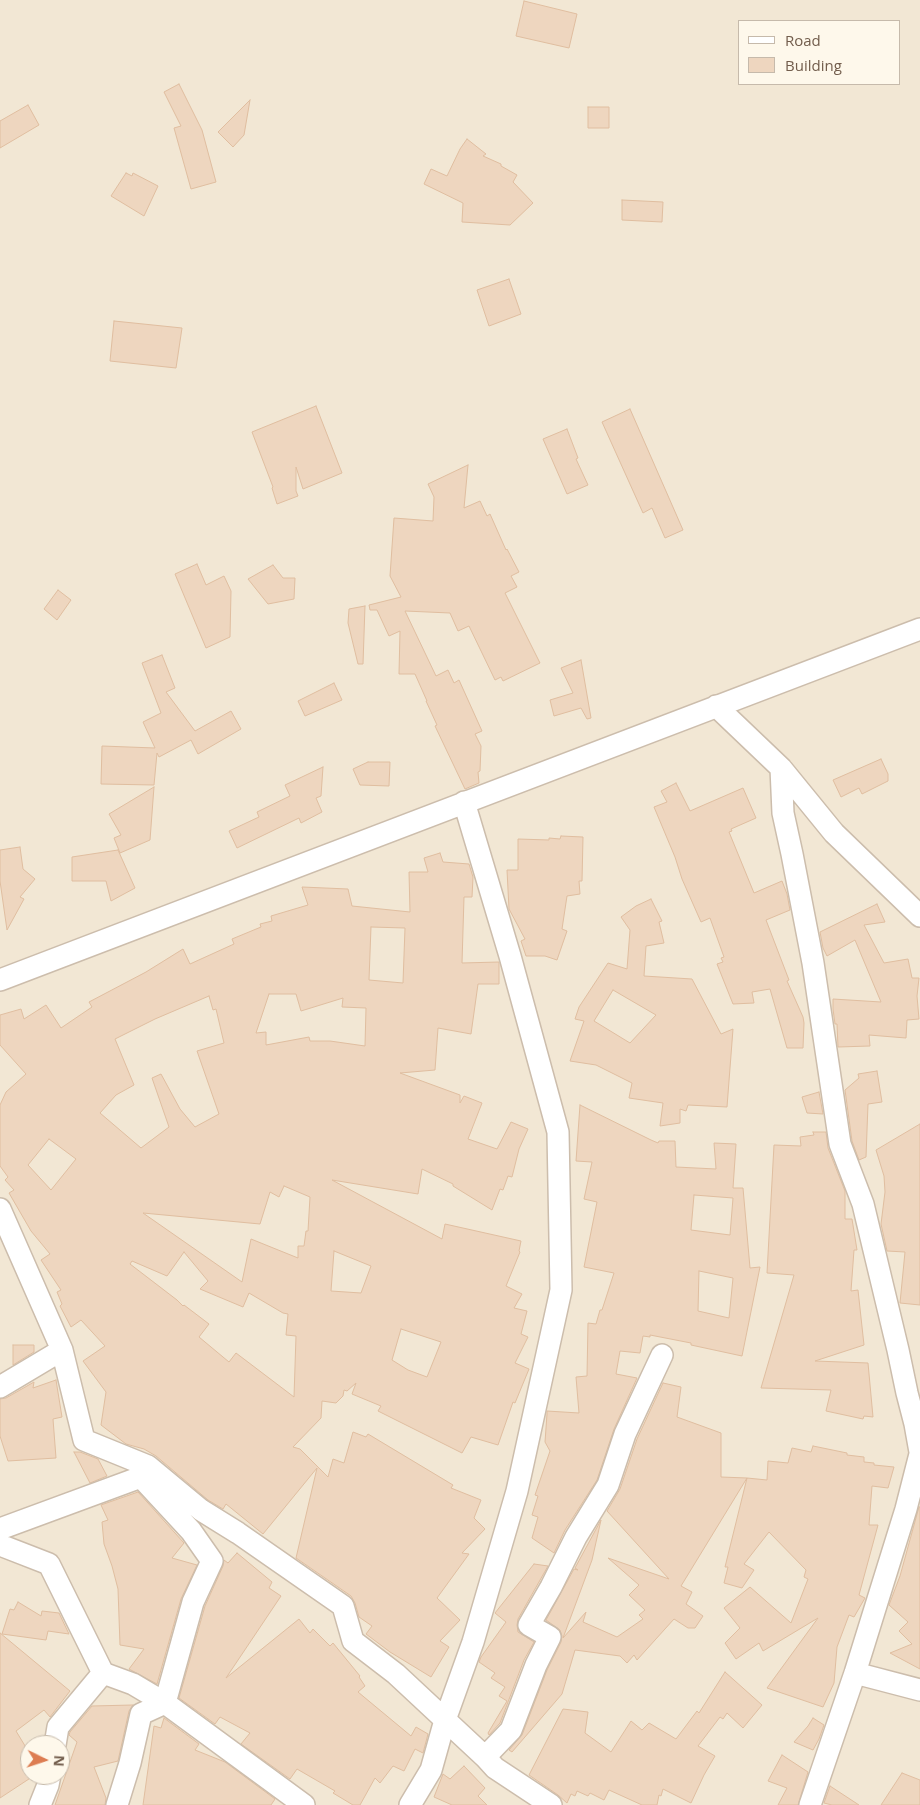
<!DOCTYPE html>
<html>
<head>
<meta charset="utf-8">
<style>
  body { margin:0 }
  #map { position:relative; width:920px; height:1805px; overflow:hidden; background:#fbf4e5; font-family:"Open Sans",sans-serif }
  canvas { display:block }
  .legend { position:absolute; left:738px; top:20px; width:162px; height:65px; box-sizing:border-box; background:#fef8eb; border:1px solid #c6baab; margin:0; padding:6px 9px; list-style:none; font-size:15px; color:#725d4c }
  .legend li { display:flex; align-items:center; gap:10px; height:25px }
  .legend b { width:25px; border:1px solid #c6baab }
  .north { position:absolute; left:20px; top:1735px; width:50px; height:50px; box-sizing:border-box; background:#fef8eb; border:1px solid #c6baab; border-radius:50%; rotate:94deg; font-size:14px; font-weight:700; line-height:20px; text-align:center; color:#725d4c }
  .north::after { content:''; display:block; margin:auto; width:18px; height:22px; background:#dd7d52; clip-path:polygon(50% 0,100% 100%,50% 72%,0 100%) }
</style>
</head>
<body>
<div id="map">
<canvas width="920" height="1805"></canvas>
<ul class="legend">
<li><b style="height:6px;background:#fff"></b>Road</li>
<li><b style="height:14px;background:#eed6bf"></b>Building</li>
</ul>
<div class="north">N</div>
</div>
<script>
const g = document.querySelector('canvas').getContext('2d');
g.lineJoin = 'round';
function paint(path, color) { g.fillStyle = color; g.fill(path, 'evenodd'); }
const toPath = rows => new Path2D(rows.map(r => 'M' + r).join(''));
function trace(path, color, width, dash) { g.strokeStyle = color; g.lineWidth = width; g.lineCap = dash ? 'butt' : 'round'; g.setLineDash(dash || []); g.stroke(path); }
const residential = toPath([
  [0,0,920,0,920,1805,0,1805],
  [739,21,899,21,899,84,739,84],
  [30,1745,60,1745,60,1775,30,1775]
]);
const building = toPath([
  [524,1,577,14,569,48,516,36,524,1],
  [179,84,202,130,216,182,191,189,174,128,181,126,164,92,179,84],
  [250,100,244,135,233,147,218,132,250,100],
  [28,105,39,125,0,148,0,121,28,105],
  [588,107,609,107,609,128,588,128,588,107],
  [467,139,486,154,483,156,501,164,501,166,517,175,513,182,533,203,510,225,462,222,463,203,424,184,431,169,447,176,460,149,467,139],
  [126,173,132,176,133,173,158,186,144,216,111,196,126,173],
  [622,200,663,202,662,222,622,220,622,200],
  [509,279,521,314,489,326,477,290,509,279],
  [114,321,182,328,176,368,110,361,114,321],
  [316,406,342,473,303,489,296,467,296,491,298,496,277,504,272,488,273,487,252,432,316,406],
  [630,409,683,530,665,538,652,508,643,513,602,422,630,409],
  [567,429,578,458,576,459,588,485,567,494,543,439,567,429],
  [468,465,464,508,480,501,487,516,490,514,506,550,507,549,519,572,511,576,517,587,505,593,540,663,503,681,501,677,495,680,469,626,458,631,450,613,405,611,436,676,448,670,454,683,459,680,482,731,475,734,481,746,480,771,478,772,479,783,465,789,435,726,437,725,426,701,427,701,415,674,399,674,400,631,389,636,377,610,370,610,369,605,401,597,390,576,394,518,433,521,434,497,428,484,468,465],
  [197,564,206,585,224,576,231,591,230,637,206,648,175,574,197,564],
  [273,565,283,578,295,578,294,599,268,604,248,579,273,565],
  [58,590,71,600,57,620,44,609,58,590],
  [365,606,363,664,358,664,348,623,349,609,365,606],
  [162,655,175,688,166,692,195,731,231,711,241,729,198,754,191,740,159,757,157,753,154,785,101,784,102,746,155,748,143,722,161,713,142,663,162,655],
  [581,660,591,718,587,719,581,708,554,716,550,700,573,693,561,668,581,660],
  [334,683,342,700,305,716,298,701,334,683],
  [881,759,888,774,888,781,862,794,859,788,841,797,833,780,881,759],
  [368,762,390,762,389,786,360,785,353,769,368,762],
  [323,767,321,796,316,798,322,812,301,823,299,818,237,848,229,831,259,817,257,812,290,796,285,785,323,767],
  [676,783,690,811,743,788,756,818,731,829,732,831,729,832,754,893,782,881,787,894,790,910,766,920,789,980,787,981,803,1017,804,1023,803,1048,787,1048,770,989,752,992,754,1003,733,1004,717,964,723,962,721,958,724,957,710,918,701,922,682,879,675,857,654,807,667,802,661,791,676,783],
  [154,787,150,840,120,853,114,838,121,835,109,814,154,787],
  [561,836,583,837,582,881,579,881,580,894,567,896,562,929,567,931,557,960,545,956,526,956,521,941,525,939,509,909,507,870,518,870,518,839,549,840,549,838,560,839,561,836],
  [20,847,23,869,35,879,20,897,24,899,7,930,0,881,0,850,20,847],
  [118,850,135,888,111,901,106,881,72,881,72,857,118,850],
  [440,853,443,862,469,864,473,877,472,897,464,897,462,963,499,962,499,984,478,984,471,1034,438,1028,435,1070,400,1073,460,1095,460,1103,464,1096,482,1103,468,1139,497,1149,511,1122,528,1129,519,1149,512,1177,508,1176,503,1190,500,1189,492,1210,453,1186,453,1184,422,1169,418,1194,332,1180,442,1239,445,1224,521,1241,519,1251,520,1252,506,1286,522,1294,514,1308,527,1311,521,1334,528,1337,515,1363,529,1369,515,1403,513,1402,498,1445,471,1437,462,1453,378,1411,381,1406,352,1394,356,1383,347,1391,344,1390,343,1396,336,1403,322,1401,321,1418,293,1447,300,1449,328,1477,333,1459,344,1463,353,1432,366,1437,368,1434,453,1485,451,1488,481,1500,474,1518,485,1529,462,1553,469,1554,437,1598,460,1620,440,1641,449,1647,431,1677,390,1652,366,1634,372,1626,359,1617,355,1603,351,1596,296,1558,317,1468,263,1534,226,1504,223,1509,208,1500,156,1456,144,1449,126,1444,101,1425,106,1392,83,1361,105,1346,81,1320,71,1327,60,1306,62,1304,57,1292,61,1290,41,1260,50,1254,31,1231,9,1193,14,1190,5,1180,8,1177,0,1166,0,1105,6,1092,26,1074,0,1045,0,1015,21,1009,24,1019,46,1005,61,1028,92,1007,89,1002,146,972,183,949,190,964,234,944,232,939,261,927,260,924,272,921,271,916,308,905,302,887,348,889,352,906,410,912,409,872,428,872,424,858,440,853],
  [371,927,405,928,403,983,369,980,371,927],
  [269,994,296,994,301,1011,343,998,342,1007,366,1008,365,1046,330,1041,310,1041,309,1037,266,1045,266,1032,256,1033,269,994],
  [209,996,213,1010,216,1009,224,1043,197,1051,219,1114,195,1127,180,1109,161,1074,152,1078,169,1127,141,1148,100,1113,116,1095,134,1085,115,1039,155,1019,209,996],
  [49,1139,76,1159,51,1190,28,1165,49,1139],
  [284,1186,310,1197,308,1231,306,1231,304,1246,298,1246,298,1258,251,1239,242,1282,143,1213,260,1224,270,1192,279,1197,284,1186],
  [334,1251,371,1266,361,1293,331,1291,334,1251],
  [184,1252,208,1281,200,1289,243,1307,249,1293,283,1313,288,1314,286,1335,296,1336,294,1397,236,1353,229,1362,199,1337,209,1324,184,1305,183,1306,177,1300,130,1264,132,1261,167,1276,184,1252],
  [401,1329,441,1342,427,1377,408,1370,392,1360,401,1329],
  [651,899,662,921,659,922,664,943,646,946,644,976,692,979,721,1034,733,1029,727,1107,688,1105,686,1111,680,1109,680,1123,660,1126,663,1103,629,1098,632,1083,596,1065,570,1061,584,1021,575,1019,579,1007,608,963,627,969,630,930,621,917,636,906,651,899],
  [613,990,656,1015,630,1043,594,1021,613,990],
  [877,904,885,922,864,925,884,963,908,959,912,978,919,978,917,996,919,1019,907,1020,906,1038,869,1035,870,1046,838,1047,837,1024,835,1024,833,1009,833,999,881,1002,855,940,827,956,823,948,820,932,877,904],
  [877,1071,882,1102,868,1104,866,1157,859,1160,852,1141,845,1090,859,1078,858,1074,877,1071],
  [819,1092,823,1114,807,1113,802,1097,819,1092],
  [580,1105,651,1140,658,1143,659,1141,675,1141,676,1167,716,1169,714,1143,736,1144,733,1188,743,1188,750,1268,760,1267,742,1356,691,1345,691,1343,650,1335,650,1337,643,1336,640,1353,620,1351,616,1374,637,1378,614,1429,597,1480,565,1530,554,1553,532,1538,538,1517,532,1515,538,1496,535,1495,550,1451,545,1442,547,1414,547,1411,579,1413,576,1377,587,1376,588,1323,596,1324,600,1310,602,1310,614,1273,584,1267,597,1202,584,1199,592,1162,576,1161,580,1105],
  [694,1195,733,1198,730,1235,691,1230,694,1195],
  [699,1271,733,1278,729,1318,698,1311,699,1271],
  [920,1124,920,1305,900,1303,905,1252,887,1251,881,1224,885,1192,884,1176,876,1150,920,1124],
  [813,1132,826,1132,828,1148,845,1191,845,1219,852,1219,857,1250,854,1250,851,1291,858,1290,864,1345,815,1361,868,1363,873,1417,864,1416,863,1419,826,1411,831,1390,761,1388,794,1275,767,1273,774,1145,801,1146,800,1137,814,1135,813,1132],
  [13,1345,34,1345,34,1352,13,1365,13,1345],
  [56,1380,62,1417,53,1419,56,1458,8,1461,0,1436,0,1399,6,1398,34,1382,33,1388,56,1380],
  [663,1383,681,1387,677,1417,721,1433,721,1477,747,1478,681,1586,692,1592,686,1604,703,1616,695,1628,688,1628,674,1619,637,1660,634,1655,627,1663,620,1656,575,1650,562,1694,512,1752,509,1750,522,1735,547,1670,561,1642,562,1636,560,1630,546,1620,574,1569,578,1570,575,1568,601,1520,592,1560,563,1638,586,1612,583,1622,617,1637,643,1619,639,1615,645,1610,629,1595,639,1585,608,1558,669,1579,607,1511,620,1489,637,1439,663,1383],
  [813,1446,847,1453,847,1455,864,1457,864,1462,874,1463,874,1465,894,1467,888,1488,872,1486,869,1525,878,1525,859,1595,865,1598,854,1617,849,1615,837,1647,834,1683,823,1707,767,1688,818,1618,763,1651,759,1643,736,1659,725,1643,740,1628,724,1608,750,1587,791,1623,808,1579,804,1577,806,1570,769,1532,744,1564,754,1570,742,1588,724,1583,728,1567,725,1567,747,1478,767,1480,768,1461,788,1463,792,1448,811,1452,813,1446],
  [74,1452,80,1452,98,1459,107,1476,90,1483,74,1452],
  [138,1492,184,1543,172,1558,197,1565,181,1599,157,1684,129,1669,144,1649,120,1645,118,1589,112,1566,104,1544,102,1522,108,1520,101,1505,138,1492],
  [919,1507,920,1507,920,1669,890,1653,912,1644,899,1631,908,1622,889,1605,900,1576,919,1507],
  [237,1553,272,1582,269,1588,281,1596,226,1678,299,1619,310,1633,313,1629,330,1646,333,1643,360,1676,359,1677,365,1686,358,1692,411,1736,416,1727,428,1734,423,1753,415,1749,404,1771,393,1766,380,1783,375,1778,360,1805,353,1805,333,1793,335,1791,297,1769,290,1779,241,1744,250,1733,220,1717,215,1724,179,1698,205,1606,223,1566,224,1560,228,1563,237,1553],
  [534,1564,548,1566,518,1619,517,1625,518,1632,534,1642,524,1660,500,1723,489,1735,488,1733,507,1701,499,1696,505,1687,491,1678,495,1673,479,1662,481,1657,506,1622,495,1613,534,1564],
  [18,1602,41,1616,42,1611,59,1613,69,1634,48,1631,46,1640,2,1634,10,1609,14,1610,18,1602],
  [0,1633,70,1691,50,1717,44,1710,16,1731,30,1754,30,1775,35,1775,0,1798,0,1633],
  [725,1672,762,1705,743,1728,727,1713,723,1719,720,1717,698,1746,715,1756,704,1775,691,1803,663,1789,661,1796,659,1795,657,1805,642,1805,609,1790,604,1800,590,1793,588,1796,577,1791,575,1796,571,1794,567,1803,558,1795,529,1775,563,1709,588,1712,585,1733,611,1752,631,1721,642,1730,649,1723,676,1739,697,1711,699,1713,725,1672],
  [133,1705,129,1711,118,1761,94,1767,106,1798,105,1805,55,1805,77,1742,69,1735,70,1732,92,1706,133,1705],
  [164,1718,199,1744,195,1750,225,1762,275,1799,271,1805,143,1805,154,1726,161,1728,164,1718],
  [813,1718,824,1725,819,1739,813,1750,794,1742,808,1726,813,1718],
  [782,1755,808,1772,798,1805,778,1805,787,1788,768,1781,782,1755],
  [464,1766,485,1788,478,1796,487,1805,452,1805,434,1797,443,1774,450,1779,464,1766],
  [902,1773,920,1780,920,1805,881,1805,902,1773],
  [830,1786,859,1805,832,1805,824,1803,830,1786]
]);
const street = toPath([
  [716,706,781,768,834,833,920,916],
  [781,768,783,813,792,854,813,963,840,1144,863,1204,898,1350,907,1393,915,1424,920,1452],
  [0,980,920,629],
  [0,1209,62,1350,84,1440,148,1466,141,1477,191,1531,212,1561,193,1602,165,1703,141,1714,130,1763,117,1805],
  [0,1387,62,1350],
  [148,1466,201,1510,238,1533,343,1606,353,1641,396,1674,485,1757],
  [0,1529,141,1477],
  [0,1545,49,1564,103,1673,133,1684,165,1703,304,1805],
  [855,1673,920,1690],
  [55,1745,58,1727,103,1673],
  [40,1805,48,1785,50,1775],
  [410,1805,431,1770,445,1720,473,1642,517,1491,561,1290,558,1132,510,956,464,802],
  [551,1805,495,1768,485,1757,511,1730,536,1665,550,1637,529,1625,551,1587,576,1537,608,1485,625,1434,662,1355],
  [810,1805,855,1673,906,1509,920,1454]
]);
paint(residential, '#f2e7d4');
paint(building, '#eed6bf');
trace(building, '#e0bea0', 1);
trace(street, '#ccbdac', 24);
trace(street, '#fff', 21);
</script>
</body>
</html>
